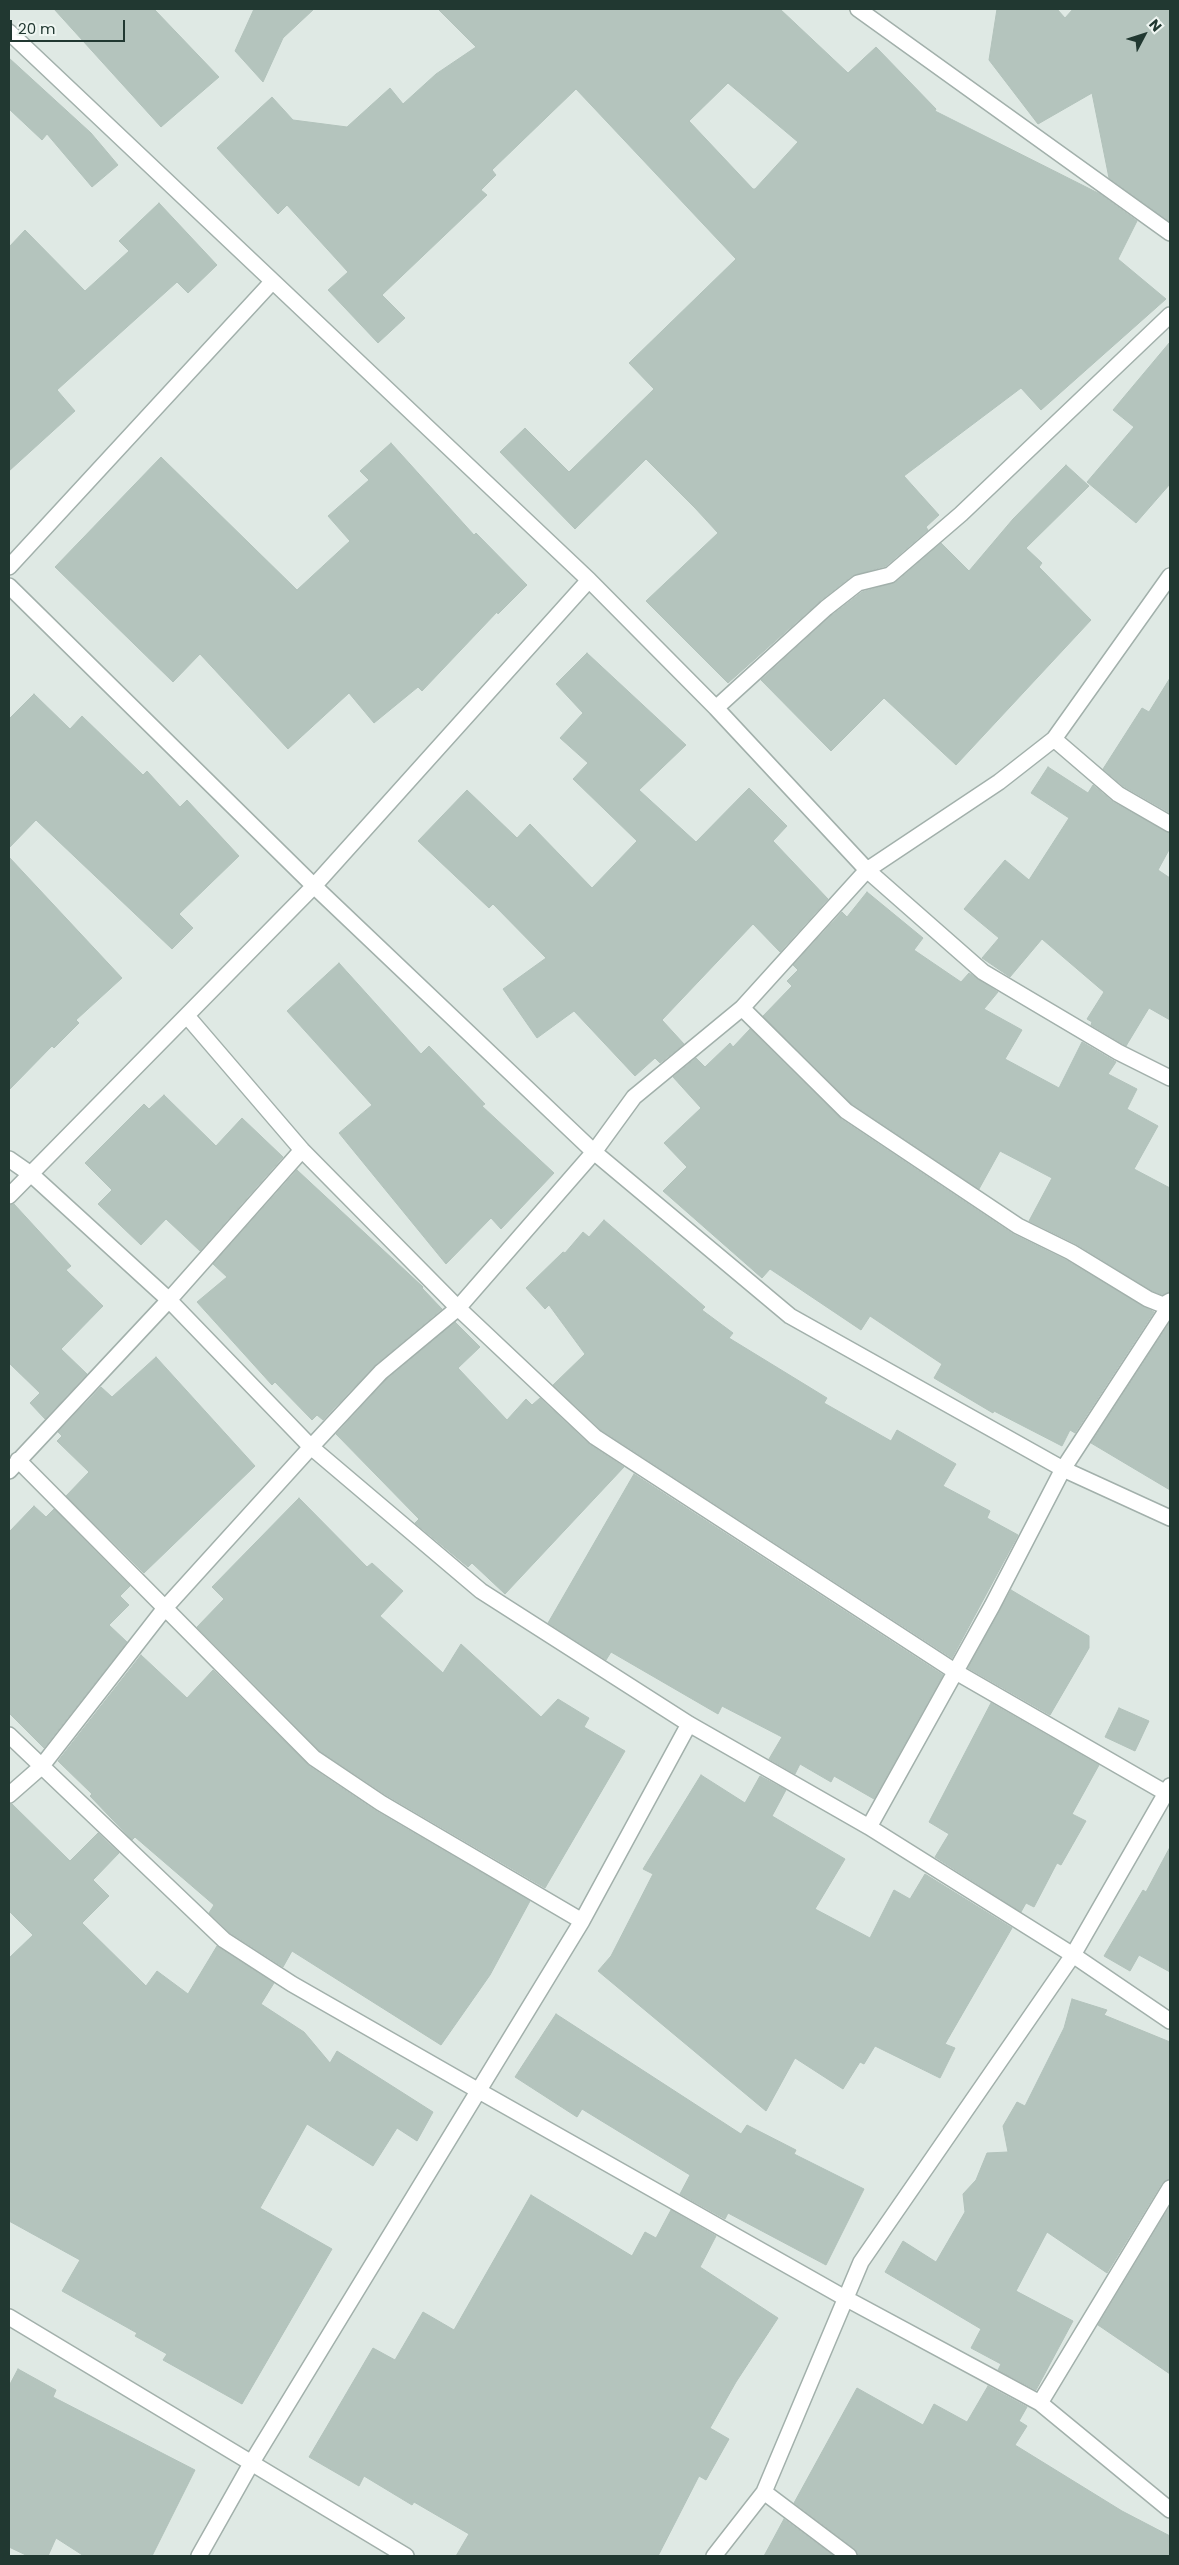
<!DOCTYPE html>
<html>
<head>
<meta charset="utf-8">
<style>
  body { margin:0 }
  #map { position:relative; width:1179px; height:2565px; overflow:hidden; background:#dfe9e4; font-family:Poppins,sans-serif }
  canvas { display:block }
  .frame { position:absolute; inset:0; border:10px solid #213831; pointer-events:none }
  .north { position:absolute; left:1119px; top:10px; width:50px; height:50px; -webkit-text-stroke:4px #eff6f2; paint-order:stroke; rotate:50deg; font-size:14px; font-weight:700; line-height:20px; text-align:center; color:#213831 }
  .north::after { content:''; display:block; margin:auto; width:18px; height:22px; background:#213831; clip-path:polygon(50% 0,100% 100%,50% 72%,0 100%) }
  .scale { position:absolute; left:10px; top:20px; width:115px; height:22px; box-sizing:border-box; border:2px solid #213831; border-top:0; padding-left:6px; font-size:15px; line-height:18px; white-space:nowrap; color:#213831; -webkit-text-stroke:4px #eff6f2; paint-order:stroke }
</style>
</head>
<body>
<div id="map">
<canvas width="1179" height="2565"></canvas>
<div class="frame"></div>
<div class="north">N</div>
<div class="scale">20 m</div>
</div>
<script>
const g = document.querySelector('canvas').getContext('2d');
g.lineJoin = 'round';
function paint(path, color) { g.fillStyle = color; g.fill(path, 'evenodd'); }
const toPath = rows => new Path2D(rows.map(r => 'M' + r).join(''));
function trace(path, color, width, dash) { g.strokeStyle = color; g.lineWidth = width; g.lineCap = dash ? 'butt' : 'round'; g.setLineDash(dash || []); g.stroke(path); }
const building = toPath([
  [54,9,154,9,219,77,161,127,54,9],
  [254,9,314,9,283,38,263,82,235,51,254,9],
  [438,9,780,9,848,73,876,47,936,109,935,111,1100,194,1137,221,1118,259,1166,299,1041,410,1021,388,904,476,939,515,926,527,928,530,886,566,852,576,820,601,728,683,646,601,718,533,695,508,646,459,575,529,500,452,525,428,569,472,654,389,629,363,736,259,576,89,492,170,496,175,481,190,487,195,382,295,405,318,378,343,328,290,348,272,287,205,278,214,217,148,272,97,293,120,347,127,390,88,403,104,436,74,476,47,438,9],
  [728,83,798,142,755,189,753,189,689,121,728,83],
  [997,9,1057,9,1065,18,1073,9,1170,9,1170,222,1109,178,1092,93,1038,124,989,60,997,9],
  [9,58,91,133,118,165,92,187,47,134,42,140,9,109,9,58],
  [159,203,217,265,188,293,177,282,57,390,75,411,9,471,9,247,25,230,85,291,129,251,119,241,159,203],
  [1170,342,1170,484,1136,523,1087,482,1134,427,1113,410,1170,342],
  [391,443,474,535,476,533,527,585,498,614,497,612,422,691,418,687,374,723,349,693,288,749,200,654,173,682,55,567,161,457,297,590,350,541,328,516,369,480,360,471,391,443],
  [1066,465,1089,486,1026,548,1042,563,1039,567,1091,620,956,765,884,698,831,751,761,680,832,615,862,592,896,582,941,543,969,571,1013,519,1066,465],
  [587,653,686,745,639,790,696,842,749,788,787,826,773,841,828,899,780,952,753,924,662,1020,684,1044,660,1063,655,1058,635,1076,574,1011,537,1038,503,989,546,958,493,904,489,908,418,841,467,790,517,838,530,824,592,888,637,841,573,779,588,763,560,738,583,713,556,684,587,653],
  [1170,678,1170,813,1123,786,1103,769,1142,708,1149,712,1170,678],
  [34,694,70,729,82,716,143,775,147,771,180,807,187,800,239,856,179,914,193,928,172,949,36,820,9,848,9,719,34,694],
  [1048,767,1088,793,1093,785,1113,802,1170,833,1170,848,1158,870,1170,878,1170,1020,1149,1008,1126,1046,1091,1025,1092,1022,1087,1019,1104,992,1042,939,1010,977,982,958,999,938,964,909,1005,860,1029,880,1069,818,1031,793,1048,767],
  [9,857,122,978,76,1020,79,1023,54,1048,52,1046,9,1090,9,857],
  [867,892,923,938,914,950,961,982,969,973,998,992,984,1009,1022,1030,1005,1059,1059,1088,1082,1042,1116,1062,1108,1074,1137,1089,1127,1109,1158,1126,1134,1169,1170,1188,1170,1292,1162,1295,1152,1291,1076,1244,1029,1221,1052,1178,1000,1151,979,1189,852,1104,763,1016,792,986,787,981,798,970,793,965,842,912,847,917,867,892],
  [339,963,421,1054,429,1046,485,1104,482,1106,554,1173,501,1229,491,1218,446,1264,339,1133,372,1105,287,1011,339,963],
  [750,1029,841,1119,1013,1234,1066,1260,1154,1312,1075,1433,1070,1430,1062,1446,994,1411,993,1413,934,1378,942,1364,870,1316,861,1330,770,1269,762,1278,663,1191,687,1167,664,1143,701,1108,673,1077,696,1058,705,1067,730,1043,733,1047,750,1029],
  [164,1095,216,1146,242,1118,283,1157,200,1251,166,1219,141,1245,98,1204,112,1190,85,1163,144,1104,149,1109,164,1095],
  [297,1170,423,1287,422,1288,442,1309,375,1365,323,1420,317,1415,312,1420,275,1382,272,1385,197,1302,227,1277,213,1264,297,1170],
  [14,1204,71,1266,66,1270,103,1306,61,1349,87,1374,45,1419,30,1403,40,1393,9,1363,9,1205,14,1204],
  [604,1220,705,1307,702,1310,733,1333,729,1338,827,1398,824,1403,891,1441,897,1430,956,1464,943,1486,990,1511,987,1518,1018,1535,952,1658,601,1430,553,1385,585,1354,549,1305,545,1309,526,1288,563,1252,565,1253,583,1232,589,1237,604,1220],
  [455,1322,480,1347,458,1368,507,1420,526,1399,532,1405,540,1398,589,1444,624,1467,505,1594,472,1563,468,1567,415,1523,419,1519,336,1434,387,1379,455,1322],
  [1170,1322,1170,1490,1091,1443,1170,1322],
  [156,1357,255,1466,144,1573,66,1496,89,1472,57,1441,62,1436,58,1432,101,1387,112,1397,156,1357],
  [634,1474,943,1675,874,1799,834,1776,831,1782,800,1764,795,1774,769,1759,782,1737,722,1706,718,1714,611,1652,606,1660,548,1623,634,1474],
  [299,1498,367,1567,372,1563,403,1591,380,1616,443,1673,461,1644,541,1717,558,1699,589,1718,584,1727,625,1751,545,1888,386,1795,320,1751,197,1627,224,1599,212,1587,299,1498],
  [34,1506,46,1517,54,1509,130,1586,120,1596,129,1605,109,1625,127,1642,44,1748,9,1713,9,1532,34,1506],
  [1011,1590,1089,1636,1089,1648,1050,1715,968,1668,1011,1590],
  [141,1655,187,1698,213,1670,309,1766,376,1811,530,1901,490,1975,441,2045,292,1951,283,1967,230,1933,209,1913,214,1905,135,1837,132,1840,90,1796,92,1794,58,1761,141,1655],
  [991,1703,1099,1765,1072,1814,1086,1821,1061,1865,1057,1863,1034,1907,1026,1903,1021,1912,935,1857,949,1834,929,1822,991,1703],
  [1119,1708,1149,1721,1135,1751,1105,1737,1119,1708],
  [701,1775,745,1803,760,1776,786,1790,772,1816,845,1859,815,1909,870,1938,894,1890,910,1899,925,1874,1012,1928,945,2044,955,2048,940,2078,875,2046,864,2064,860,2062,843,2089,795,2058,766,2111,598,1971,611,1956,653,1874,643,1869,701,1775],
  [9,1804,12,1804,70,1861,98,1833,119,1853,93,1880,109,1896,82,1923,146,1986,157,1971,188,1994,217,1946,274,1983,261,2004,304,2032,330,2063,337,2051,433,2112,417,2141,397,2128,373,2166,307,2124,260,2208,332,2249,242,2404,163,2360,167,2354,135,2336,137,2333,62,2291,80,2260,9,2221,9,1958,33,1935,9,1911,9,1804],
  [1170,1847,1170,1972,1139,1955,1130,1971,1104,1956,1143,1890,1146,1892,1170,1847],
  [1072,1999,1107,2010,1104,2015,1170,2042,1170,2179,1162,2183,1107,2273,1047,2232,1016,2291,1073,2321,1036,2390,998,2370,1001,2364,971,2348,981,2329,885,2272,903,2241,936,2262,965,2212,963,2194,976,2180,987,2153,1008,2152,1003,2126,1017,2102,1025,2106,1064,2028,1072,1999],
  [556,2014,741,2134,747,2125,796,2150,794,2154,864,2189,826,2265,728,2213,725,2219,680,2194,690,2175,582,2109,577,2117,515,2077,556,2014],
  [531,2195,632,2256,645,2232,656,2238,671,2210,716,2236,700,2267,778,2318,736,2382,710,2428,729,2439,706,2480,699,2476,658,2556,456,2556,469,2534,414,2502,412,2505,364,2476,359,2486,309,2457,373,2348,395,2360,423,2312,454,2330,531,2195],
  [1170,2206,1170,2374,1098,2325,1170,2206],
  [18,2369,56,2390,53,2397,195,2470,152,2556,84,2556,56,2538,48,2556,28,2556,9,2547,9,2386,18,2369],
  [988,2386,1027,2407,1019,2421,1027,2426,1015,2445,1122,2511,1170,2536,1170,2556,858,2556,855,2549,794,2503,857,2388,923,2425,934,2404,967,2422,988,2386],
  [784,2519,834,2556,764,2556,784,2519]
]);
const minor = toPath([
  [858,9,1170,233],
  [9,32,589,580,716,708,867,870,983,972,1118,1052,1170,1078],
  [9,567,272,282],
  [9,586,314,886,594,1152,790,1316,1063,1469,1170,1518],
  [716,708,826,608,858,583,890,575,961,514,1170,315],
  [1054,739,1118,794,1170,824],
  [742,1008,846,1111,1018,1226,1071,1252,1148,1299,1163,1305,1170,1301],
  [187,1016,302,1150,458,1308,595,1437,956,1672,1166,1793],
  [9,1159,32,1175,169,1300,311,1447,481,1591,689,1724,869,1827,1073,1955,1170,2021],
  [9,1196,314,886,589,580],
  [18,1460,314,1758,381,1803,582,1921],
  [9,1471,169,1300,302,1150],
  [9,1735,224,1940,292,1984,479,2091,845,2298,1040,2403,1170,2510],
  [9,1795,41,1767,165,1608,311,1447,381,1372,458,1308,594,1152,634,1097,742,1008,867,870,999,782,1054,739,1170,576],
  [869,1827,992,1606,1063,1469,1170,1305],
  [9,2317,406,2556],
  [1040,2403,1170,2188],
  [764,2492,849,2556],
  [199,2556,252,2462,582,1921,689,1724],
  [714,2556,764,2492,861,2262,1073,1955,1170,1786]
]);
paint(building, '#b4c4bd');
trace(building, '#b2c2bb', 1);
trace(minor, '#a2b0ab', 18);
trace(minor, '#fff', 15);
</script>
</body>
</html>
